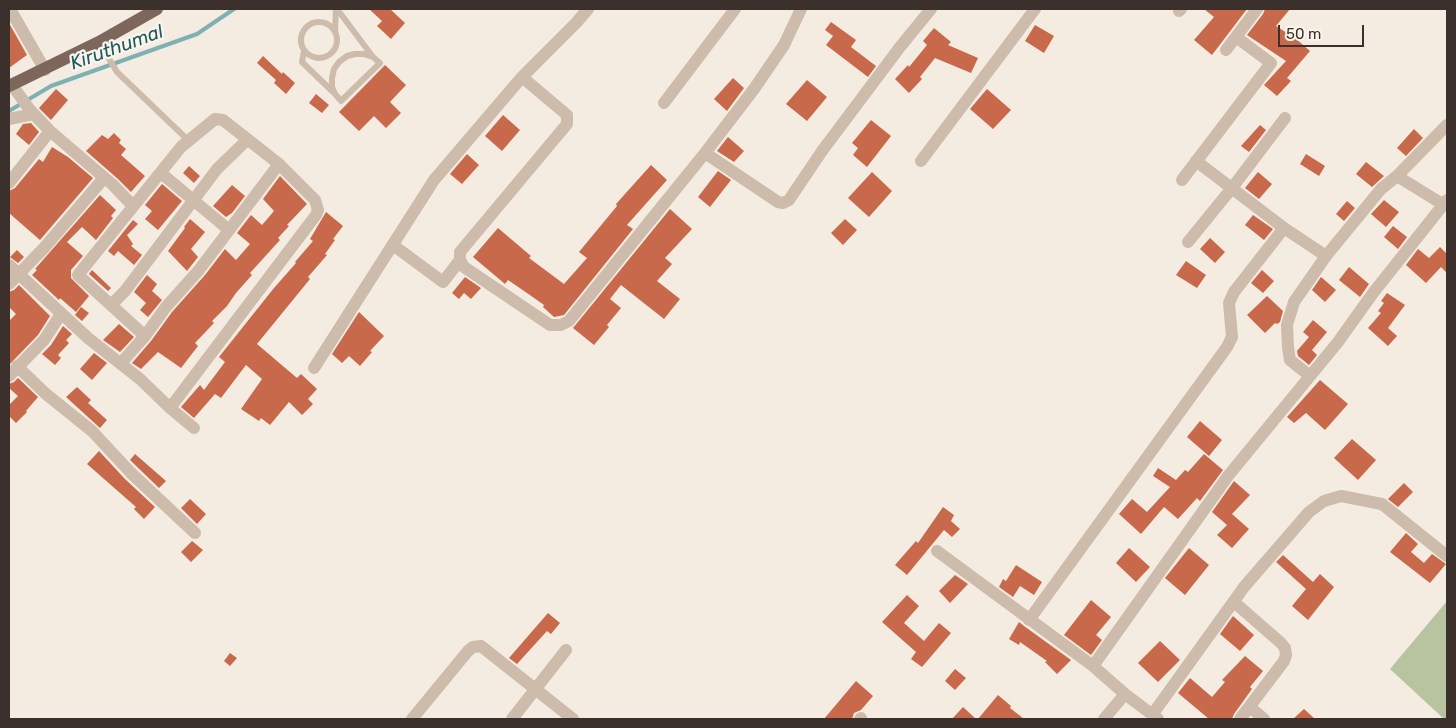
<!DOCTYPE html>
<html>
<head>
<meta charset="utf-8">
<style>
  body { margin:0 }
  #map { position:relative; width:1456px; height:728px; overflow:hidden; background:#f4ebe1; font-family:Rubik,sans-serif }
  canvas { display:block }
  .frame { position:absolute; inset:0; border:10px solid #3b302b; pointer-events:none }
  .scale { position:absolute; left:1278px; top:25px; width:86px; height:22px; box-sizing:border-box; border:2px solid #3b302b; border-top:0; padding-left:6px; font-size:15px; line-height:18px; white-space:nowrap; color:#3b302b; -webkit-text-stroke:4px #fbf5ee; paint-order:stroke }
</style>
</head>
<body>
<div id="map">
<canvas width="1456" height="728"></canvas>
<div class="frame"></div>
<div class="scale">50 m</div>
</div>
<script>
const g = document.querySelector('canvas').getContext('2d');
g.lineJoin = 'round';
function paint(path, color) { g.fillStyle = color; g.fill(path, 'evenodd'); }
const toPath = rows => new Path2D(rows.map(r => 'M' + r).join(''));
function trace(path, color, width, dash) { g.strokeStyle = color; g.lineWidth = width; g.lineCap = dash ? 'butt' : 'round'; g.setLineDash(dash || []); g.stroke(path); }
function label(font, color, halo, rows, align = 'center') {
  g.font = font + ' Rubik,sans-serif'; g.lineWidth = 4.5; g.setLineDash([]); g.textBaseline = 'middle'; g.strokeStyle = halo; g.fillStyle = color; for (const [text, x, y, turn = 0] of rows) {
    g.save(); g.translate(x, y); g.rotate((+turn || 0) * Math.PI / 180); g.textAlign = isNaN(turn) ? turn : align; if (halo) g.strokeText(text, 0, 0); g.fillText(text, 0, 0); g.restore();
  }
}
const green = toPath([
  [1447,601,1447,719,1444,719,1390,669]
]);
const stream = toPath([
  [9,111,51,86,197,34,234,9]
]);
const building = toPath([
  [369,9,390,9,405,23,391,39,377,26,382,21],
  [1204,9,1247,9,1212,55,1194,40,1214,17],
  [1265,9,1290,9,1276,26,1295,38,1310,51,1287,78,1291,81,1277,96,1264,85,1286,61,1247,35,1263,14],
  [831,22,856,40,851,47,876,66,868,77,826,45,833,36,825,30],
  [9,23,27,55,9,68],
  [1035,25,1054,36,1044,53,1025,41],
  [934,28,951,42,948,45,978,58,971,73,935,58,920,77,922,79,909,93,895,79,908,65,909,67,927,45,923,41],
  [263,56,282,74,283,72,295,83,286,94,274,83,276,80,257,63],
  [385,65,406,85,390,102,401,113,386,128,374,116,359,131,339,112],
  [733,78,744,88,727,111,714,99],
  [807,80,827,97,807,121,786,104],
  [56,89,68,100,51,120,39,108],
  [987,89,1011,110,993,129,970,109],
  [316,94,329,105,322,113,309,103],
  [503,115,520,130,502,151,485,136],
  [871,120,891,136,867,167,853,155,858,148,852,143],
  [31,123,39,132,29,145,16,134,23,124],
  [1260,125,1266,130,1249,152,1241,146],
  [1414,129,1423,138,1406,156,1397,148],
  [114,133,121,140,119,143,126,149,121,155,145,176,131,192,118,179,86,151,102,135,108,139],
  [728,137,744,151,734,162,717,151],
  [52,147,68,157,93,178,40,240,9,213,9,191,15,188,39,159,43,162],
  [467,154,479,165,462,184,450,174],
  [1306,154,1325,166,1319,176,1300,164],
  [1366,162,1384,176,1372,187,1356,174],
  [651,165,667,180,627,225,633,229,564,315,554,317,543,307,544,305,527,293,508,280,505,284,473,257,498,228,531,256,529,258,564,284,587,258,579,252,617,206,616,204],
  [189,166,200,176,194,183,183,173],
  [718,171,731,180,710,207,698,197],
  [872,172,892,191,869,217,848,198],
  [1258,172,1272,184,1259,199,1245,188],
  [280,176,307,204,287,225,289,226,278,238,280,240,250,273,252,275,236,293,227,306,212,321,214,323,195,343,198,346,181,368,158,352,141,369,132,363,151,341,172,312,205,275,225,249,236,260,250,244,237,233,251,215,262,225,274,211,263,199],
  [162,184,182,201,158,230,145,219,152,211,145,205],
  [232,185,245,196,232,213,226,217,213,206],
  [100,195,116,210,111,216,113,218,96,240,82,227,67,242,83,256,71,270,71,278,89,296,76,312,60,298,59,300,32,275,37,270,35,269],
  [1384,200,1399,212,1386,227,1371,214],
  [1347,201,1355,208,1344,221,1336,214],
  [670,209,692,229,665,258,672,264,657,281,680,299,664,319,621,285,610,299,621,308,607,325,609,327,594,345,573,328],
  [326,212,343,226,333,239,335,240,325,254,327,255,308,277,310,279,257,344,297,378,301,374,317,389,308,399,313,404,302,415,289,402,270,425,261,418,259,421,241,409,262,379,246,365,221,398,215,394,194,418,181,407,200,385,204,390,225,362,219,357,274,288,296,263,295,262,313,241,310,239],
  [1253,215,1273,229,1264,240,1245,225],
  [190,219,205,232,191,249,198,257,187,271,168,251,185,228,184,227],
  [845,219,857,230,843,245,831,233],
  [133,220,138,224,127,235,133,244,131,246,142,255,134,265,118,251,114,256,108,251],
  [1393,226,1407,237,1398,249,1384,237],
  [1210,238,1225,252,1215,263,1200,249],
  [1440,247,1447,254,1447,273,1441,267,1426,283,1406,265,1418,249,1429,258],
  [17,250,24,257,18,263,10,257],
  [1186,261,1206,275,1197,288,1176,275],
  [1349,267,1369,284,1360,297,1339,280],
  [92,270,111,288,108,291,89,274],
  [1262,270,1274,281,1263,293,1251,283],
  [147,275,157,284,152,291,162,300,148,317,140,310,146,303,134,292],
  [465,277,481,288,471,299,464,293,459,299,452,293],
  [1321,277,1336,290,1325,302,1312,290],
  [19,285,50,316,38,335,9,365,9,321,16,314,9,307,9,292,14,290],
  [1387,293,1405,305,1388,328,1397,336,1388,346,1368,328,1381,313,1378,311,1384,303,1381,301],
  [1267,296,1283,311,1280,322,1277,324,1275,323,1265,333,1247,315],
  [81,307,89,313,82,321,75,315],
  [359,312,384,336,370,351,372,352,360,366,349,356,342,363,332,354],
  [1313,320,1327,332,1312,350,1317,355,1309,365,1298,356,1297,351,1309,337,1303,332],
  [119,324,134,337,120,352,103,340],
  [63,326,72,334,66,340,69,343,58,355,61,358,55,365,42,354,51,345],
  [94,353,107,363,92,380,80,369],
  [18,378,38,397,26,411,27,412,16,423,9,416,9,405,18,396,9,388,9,384,14,382],
  [1320,380,1348,404,1325,430,1306,413,1294,423,1287,417],
  [77,387,91,400,88,403,107,420,100,428,66,397],
  [1200,421,1222,440,1209,456,1187,437],
  [1352,439,1376,460,1358,480,1334,458],
  [99,451,125,479,155,507,144,519,134,509,136,507,87,464],
  [135,454,166,481,159,488,130,460],
  [1204,454,1223,470,1200,501,1197,498,1178,519,1164,507,1141,534,1119,514,1132,499,1147,512,1170,487,1153,476,1158,468,1176,480,1185,470,1188,472],
  [1234,481,1250,495,1232,514,1249,529,1232,548,1217,535,1227,525,1212,512],
  [1404,483,1413,492,1398,507,1388,499],
  [190,499,206,514,197,524,181,508],
  [943,507,954,515,951,521,960,529,952,537,944,530,907,575,895,565,916,541,918,543],
  [1406,533,1418,544,1411,552,1424,563,1432,554,1446,564,1430,583,1390,552],
  [192,541,203,550,191,562,181,552],
  [1129,548,1150,567,1136,582,1116,563],
  [1189,548,1209,565,1185,595,1165,578],
  [1283,555,1313,582,1320,574,1334,587,1308,620,1292,606,1306,589,1276,562],
  [1016,565,1042,582,1034,595,1020,586,1013,597,999,587,1003,579,1006,581],
  [955,575,968,584,950,603,939,591],
  [907,595,919,606,904,623,924,641,939,623,951,633,922,667,911,659,916,652,882,622],
  [1091,600,1111,617,1096,635,1102,640,1091,655,1064,635],
  [548,613,560,623,551,634,547,631,517,664,509,658],
  [1233,616,1254,635,1240,651,1220,634],
  [1019,622,1024,626,1071,660,1057,674,1045,662,1047,661,1020,642,1019,645,1009,639],
  [1160,641,1180,660,1158,682,1138,663],
  [230,653,237,658,230,666,224,661],
  [1245,656,1263,671,1250,687,1252,689,1234,714,1232,719,1209,719,1178,693,1190,678,1212,697,1225,682,1222,680],
  [955,669,966,678,955,690,945,681],
  [856,681,873,696,861,710,854,713,852,719,824,719],
  [998,695,1011,706,1010,708,1024,719,978,719],
  [963,707,976,719,952,719],
  [1304,709,1315,719,1293,719]
]);
const service = toPath([
  [337,9,373,57,380,63,341,101,335,94,332,87,332,78,334,69,339,62,347,56,355,54,364,54,373,57],
  '301 40a18 18 0 1 1 36 0a18 18 0 1 1-36 0Z',
  [335,31,336,9],
  [99,42,117,72,189,141],
  [304,51,302,62,333,92]
]);
const minor = toPath([
  [10,9,45,70],
  [588,9,576,23,522,77,567,115,567,124,460,252,460,260,464,267,550,325,561,325,569,321,705,153,754,89,784,45,801,9],
  [1179,11,1181,9],
  [1226,50,1257,9],
  [12,85,30,110,50,131,113,185,133,206],
  [664,103,735,9],
  [9,119,34,114],
  [705,153,778,202,783,203,789,200,822,151,900,47,931,9],
  [921,161,1035,9],
  [1196,161,1284,228,1326,256],
  [161,173,229,230],
  [1397,176,1444,205],
  [1182,180,1271,63,1236,37],
  [9,183,50,131],
  [1188,242,1232,188,1285,118],
  [393,245,443,282,460,260],
  [9,265,88,338,140,379,170,408,194,428],
  [9,284,44,248,104,178],
  [111,305,125,291,217,169,247,140],
  [121,363,145,336],
  [17,366,46,394,92,431,131,473,195,533],
  [314,368,434,180,522,77],
  [9,376,44,340,61,314],
  [1310,376,1290,360,1288,348,1287,325,1294,302,1326,256,1381,189,1397,176,1447,125],
  [170,408,316,215,318,210,315,200,279,164,223,120,215,119,181,147,78,275,145,336,166,307,199,270,279,164],
  [937,551,1093,666],
  [1234,602,1281,643,1285,648,1286,655,1284,661,1240,719],
  [1029,620,1227,347,1232,337,1229,303,1234,292,1284,228],
  [1125,694,1158,719],
  [1250,707,1264,719],
  [1152,715,1244,587,1309,512,1324,501,1341,496,1382,504,1447,556],
  [412,719,468,651,473,647,481,646,573,719],
  [512,719,566,650],
  [860,719,861,718],
  [1104,719,1125,694,1093,666,1228,476,1338,342,1373,293,1447,200]
]);
const primary = toPath([
  [9,86,99,42,157,9]
]);
const waterNames = [
  ["Kiruthumal",117,48,-20]
];
paint(green, '#b8c4a0');
trace(stream, '#7fb0b2', 4);
paint(building, '#c8694b');
trace(service, '#cdbbac', 6);
trace(minor, '#cdbbac', 12);
trace(primary, '#7d675c', 12);
label('italic 19px', '#1f5a5e', '#fbf5ee', waterNames);
</script>
</body>
</html>
